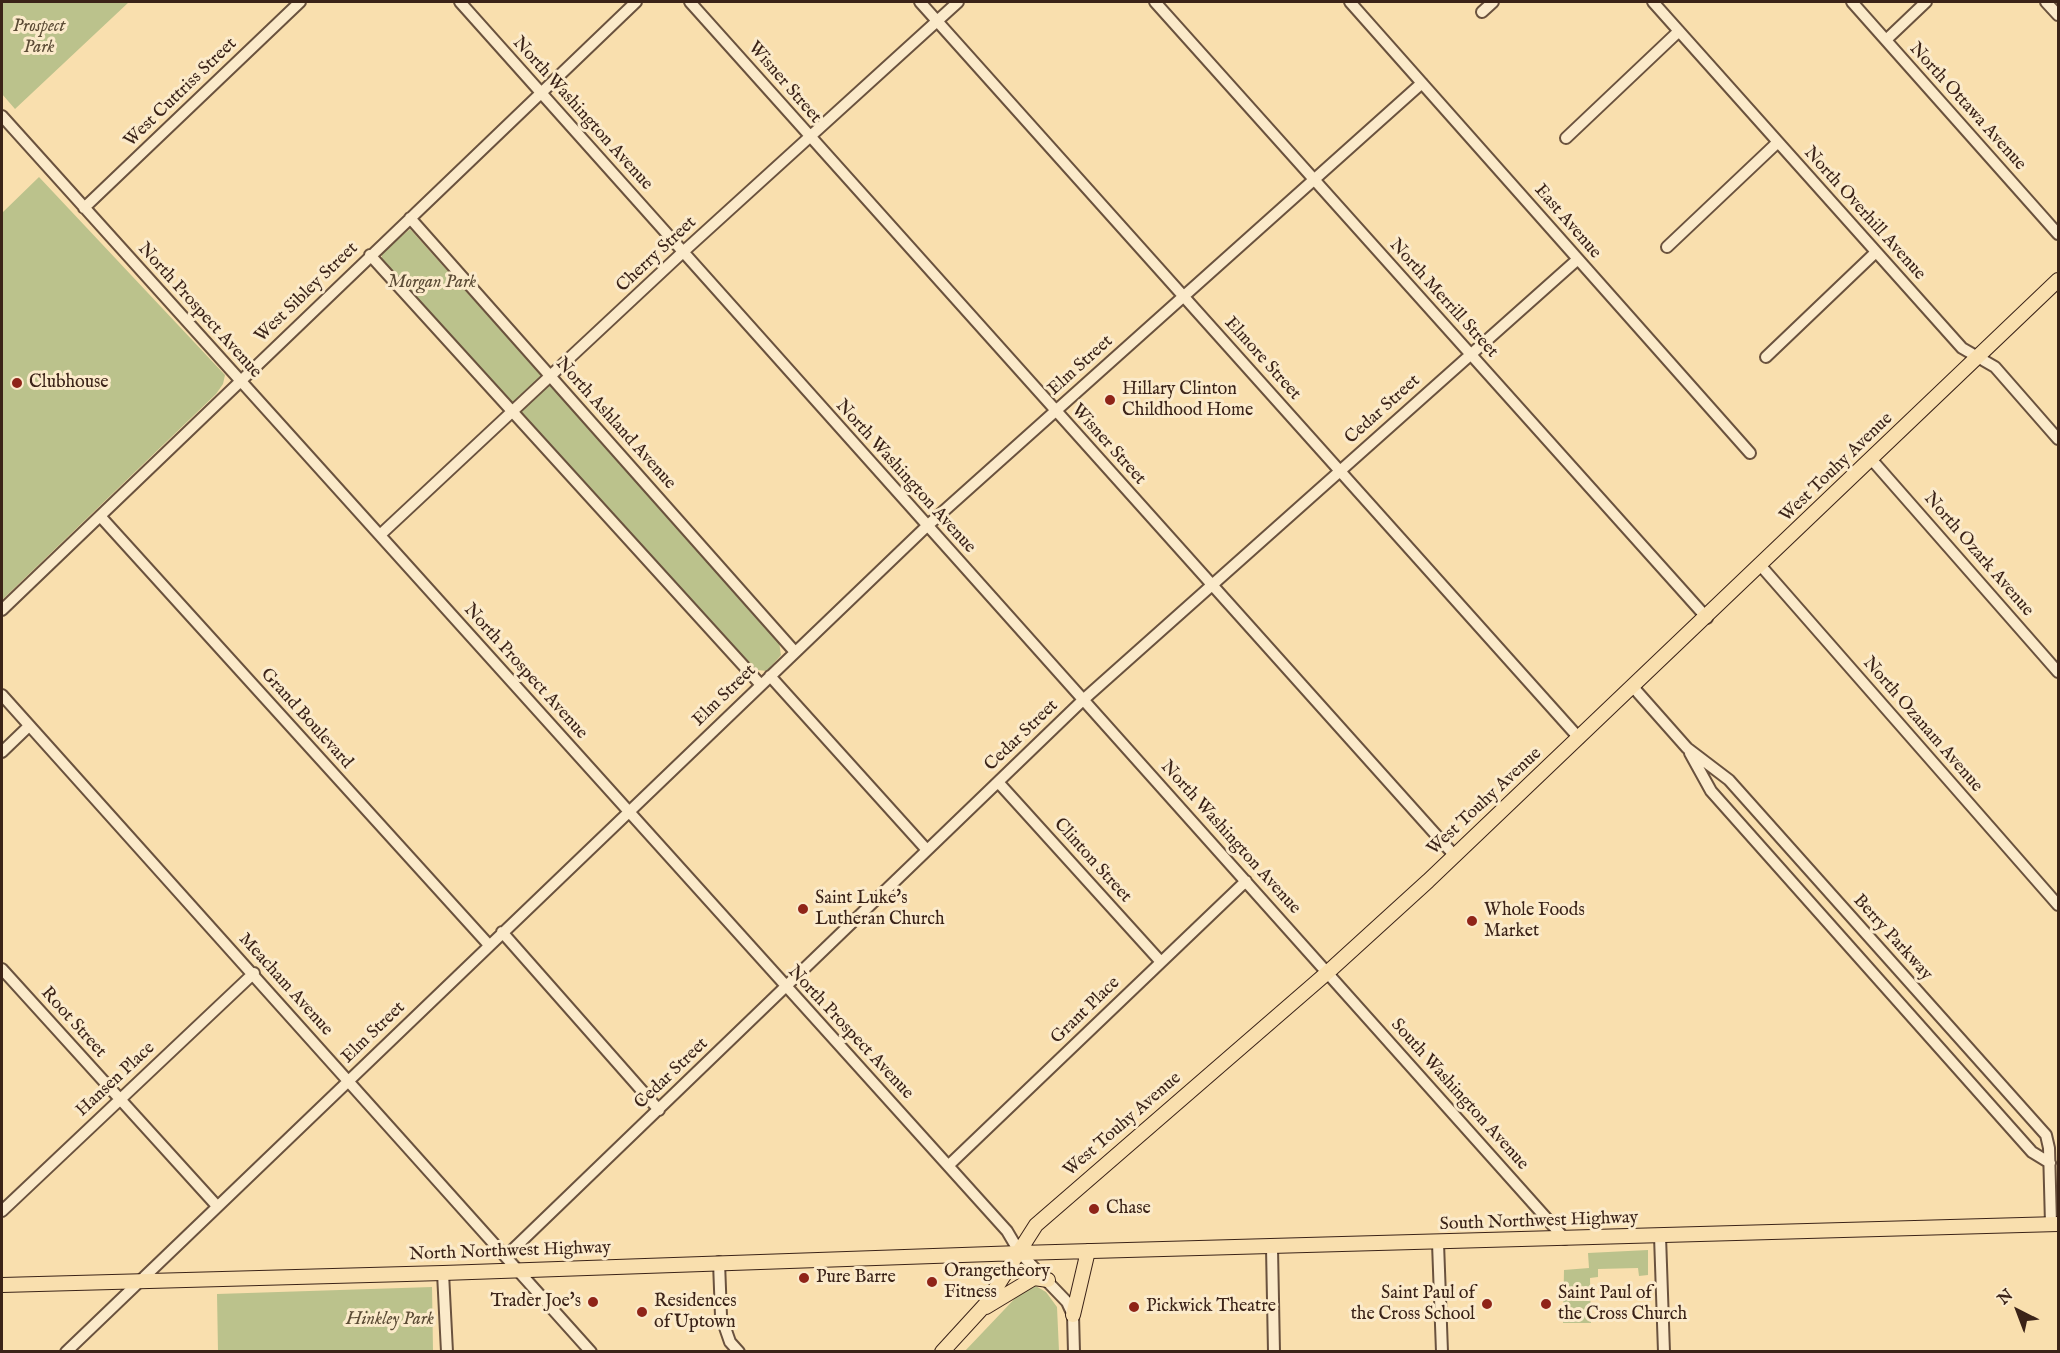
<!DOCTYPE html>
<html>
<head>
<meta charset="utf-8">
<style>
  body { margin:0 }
  #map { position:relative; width:2060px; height:1353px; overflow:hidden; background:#f9dfae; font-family:"IM FELL English",serif }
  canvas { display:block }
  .frame { position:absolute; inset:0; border:3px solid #3b2318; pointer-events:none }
  .north { position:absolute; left:1988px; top:1281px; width:60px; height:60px; -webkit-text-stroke:4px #fbeaca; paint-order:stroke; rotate:318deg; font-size:16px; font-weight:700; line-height:24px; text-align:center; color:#3b2318 }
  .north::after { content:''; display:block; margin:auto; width:21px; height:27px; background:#3b2318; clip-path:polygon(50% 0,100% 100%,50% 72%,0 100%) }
</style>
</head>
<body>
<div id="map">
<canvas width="2060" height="1353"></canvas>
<div class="frame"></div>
<div class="north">N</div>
</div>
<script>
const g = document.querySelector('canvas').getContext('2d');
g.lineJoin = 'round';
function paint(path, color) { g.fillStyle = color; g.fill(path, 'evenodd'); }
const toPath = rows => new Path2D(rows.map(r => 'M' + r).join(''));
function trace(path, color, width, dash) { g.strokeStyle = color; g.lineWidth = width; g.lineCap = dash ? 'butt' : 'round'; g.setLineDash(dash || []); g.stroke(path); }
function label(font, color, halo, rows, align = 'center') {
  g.font = font + ' "IM FELL English",serif'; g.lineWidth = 6; g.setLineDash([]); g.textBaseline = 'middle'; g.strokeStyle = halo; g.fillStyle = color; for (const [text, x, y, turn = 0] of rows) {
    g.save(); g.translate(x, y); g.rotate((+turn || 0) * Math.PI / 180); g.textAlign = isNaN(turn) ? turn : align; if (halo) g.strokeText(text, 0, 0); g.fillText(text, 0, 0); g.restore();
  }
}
const green = toPath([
  [2,2,129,2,15,109,2,94],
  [39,177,225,375,223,384,216,394,2,600,2,213],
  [410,229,774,635,779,642,781,655,767,671,757,670,748,665,382,260,382,253],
  [1648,1250,1648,1275,1639,1276,1638,1268,1598,1269,1598,1277,1590,1278,1591,1323,1563,1323,1564,1270,1589,1268,1588,1253],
  [1034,1285,1046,1292,1057,1307,1059,1351,964,1352,1022,1291],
  [432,1287,433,1351,218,1351,217,1294]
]);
const minor = toPath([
  [460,2,1565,1239],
  [690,2,1455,856],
  [920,2,1579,738],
  [1155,2,1707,618],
  [1350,2,1750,453],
  [1653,2,1962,348,1995,367,2058,439],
  [1852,2,2058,234],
  [2046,2,2058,15],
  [1482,12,1493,2],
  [1886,40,1926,2],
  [2,116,1007,1231,1020,1253,1067,1302,1073,1315,1074,1352],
  [1566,138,1679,31],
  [84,208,300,2],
  [410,218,795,652],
  [1667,247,1778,142],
  [370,255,761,685],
  [1766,357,1876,252],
  [1872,460,2058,672],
  [100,516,489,945],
  [380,535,683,252,958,2],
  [1761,566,2058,905],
  [2,610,636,2],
  [770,676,927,850],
  [1633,687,1687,748,1729,780,2046,1135,2049,1148,2051,1224],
  [2,695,591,1352],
  [2,752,29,726],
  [1690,753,1711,791,2032,1152,2050,1163],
  [998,782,1161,962],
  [502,932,659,1110],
  [2,969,217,1206],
  [949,1165,1246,881],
  [2,1211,254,973],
  [1660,1236,1664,1352],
  [1438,1243,1442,1352],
  [1272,1248,1274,1352],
  [506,1256,1083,700,1578,259],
  [719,1262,721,1316,730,1342,739,1352],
  [443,1273,447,1352],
  [66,1352,927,526,1422,83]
]);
const major = toPath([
  [2,1285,443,1273,1020,1253,2058,1224],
  [986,1307,1034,1278,1048,1280],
  [1073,1315,1088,1251],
  [942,1352,985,1305,1036,1225,1328,972,1428,881,2058,280]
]);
const markers = [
  [17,383,6,"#8f2418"],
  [1110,400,6,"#8f2418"],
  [803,909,6,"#8f2418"],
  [1472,921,6,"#8f2418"],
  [1094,1209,6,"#8f2418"],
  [804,1278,6,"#8f2418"],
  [932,1282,6,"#8f2418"],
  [593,1302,6,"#8f2418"],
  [1487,1304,6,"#8f2418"],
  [1546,1304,6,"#8f2418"],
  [1134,1307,6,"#8f2418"],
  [642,1312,6,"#8f2418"]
];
const parkNames = [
  ["Prospect",39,27],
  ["Park",39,48],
  ["Morgan Park",432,283],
  ["Hinkley Park",390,1320]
];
const streetNames = [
  ["Wisner Street",784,83,49],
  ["West Cuttriss Street",181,93,-44],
  ["North Ottawa Avenue",1967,107,48],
  ["North Washington Avenue",582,114,48],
  ["North Overhill Avenue",1864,214,48],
  ["East Avenue",1567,222,49],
  ["Cherry Street",657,255,-43],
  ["West Sibley Street",307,293,-44],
  ["North Merrill Street",1443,299,48],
  ["North Prospect Avenue",199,311,48],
  ["Elmore Street",1262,359,48],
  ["Elm Street",1081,366,-42],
  ["Cedar Street",1383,410,-42],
  ["North Ashland Avenue",615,424,48],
  ["Wisner Street",1108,445,48],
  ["West Touhy Avenue",1837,468,-44],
  ["North Washington Avenue",905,477,48],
  ["North Ozark Avenue",1978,555,49],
  ["North Prospect Avenue",525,672,48],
  ["Elm Street",725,696,-44],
  ["Grand Boulevard",306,719,48],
  ["North Ozanam Avenue",1922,725,49],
  ["Cedar Street",1022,736,-44],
  ["West Touhy Avenue",1485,802,-43],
  ["North Washington Avenue",1230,838,48],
  ["Clinton Street",1092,861,48],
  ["Berry Parkway",1892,938,48],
  ["Meacham Avenue",285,985,48],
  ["Grant Place",1086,1011,-44],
  ["Root Street",73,1023,48],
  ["Elm Street",374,1033,-44],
  ["North Prospect Avenue",850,1033,47],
  ["Cedar Street",672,1074,-44],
  ["Hansen Place",116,1080,-43],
  ["South Washington Avenue",1459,1095,48],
  ["West Touhy Avenue",1123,1125,-41],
  ["South Northwest Highway",1539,1222,-2],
  ["North Northwest Highway",510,1252,-2]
];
const poiNames = [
  ["Clubhouse",29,383],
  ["Hillary Clinton",1122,390],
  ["Childhood Home",1122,411],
  ["Saint Luke's",815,899],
  ["Lutheran Church",815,920],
  ["Whole Foods",1484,911],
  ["Market",1484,932],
  ["Chase",1106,1209],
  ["Orangetheory",944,1272],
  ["Fitness",944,1293],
  ["Pure Barre",816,1278],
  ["Saint Paul of",1475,1294,"right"],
  ["the Cross School",1475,1315,"right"],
  ["Saint Paul of",1558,1294],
  ["the Cross Church",1558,1315],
  ["Trader Joe's",581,1302,"right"],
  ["Residences",654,1302],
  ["of Uptown",654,1323],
  ["Pickwick Theatre",1146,1307]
];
paint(green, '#bbc28c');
trace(minor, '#6a523e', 14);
trace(major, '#3b2318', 16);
trace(minor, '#fbeaca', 10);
trace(major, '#f9dfae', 14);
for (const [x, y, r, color] of markers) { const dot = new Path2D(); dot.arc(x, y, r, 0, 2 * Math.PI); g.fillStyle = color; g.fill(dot); trace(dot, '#fbeaca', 2); }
label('italic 18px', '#5b4b35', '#fbeaca', parkNames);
label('18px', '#3b2318', '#fbeaca', streetNames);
label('18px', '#3b2318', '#fbeaca', poiNames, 'left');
</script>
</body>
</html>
